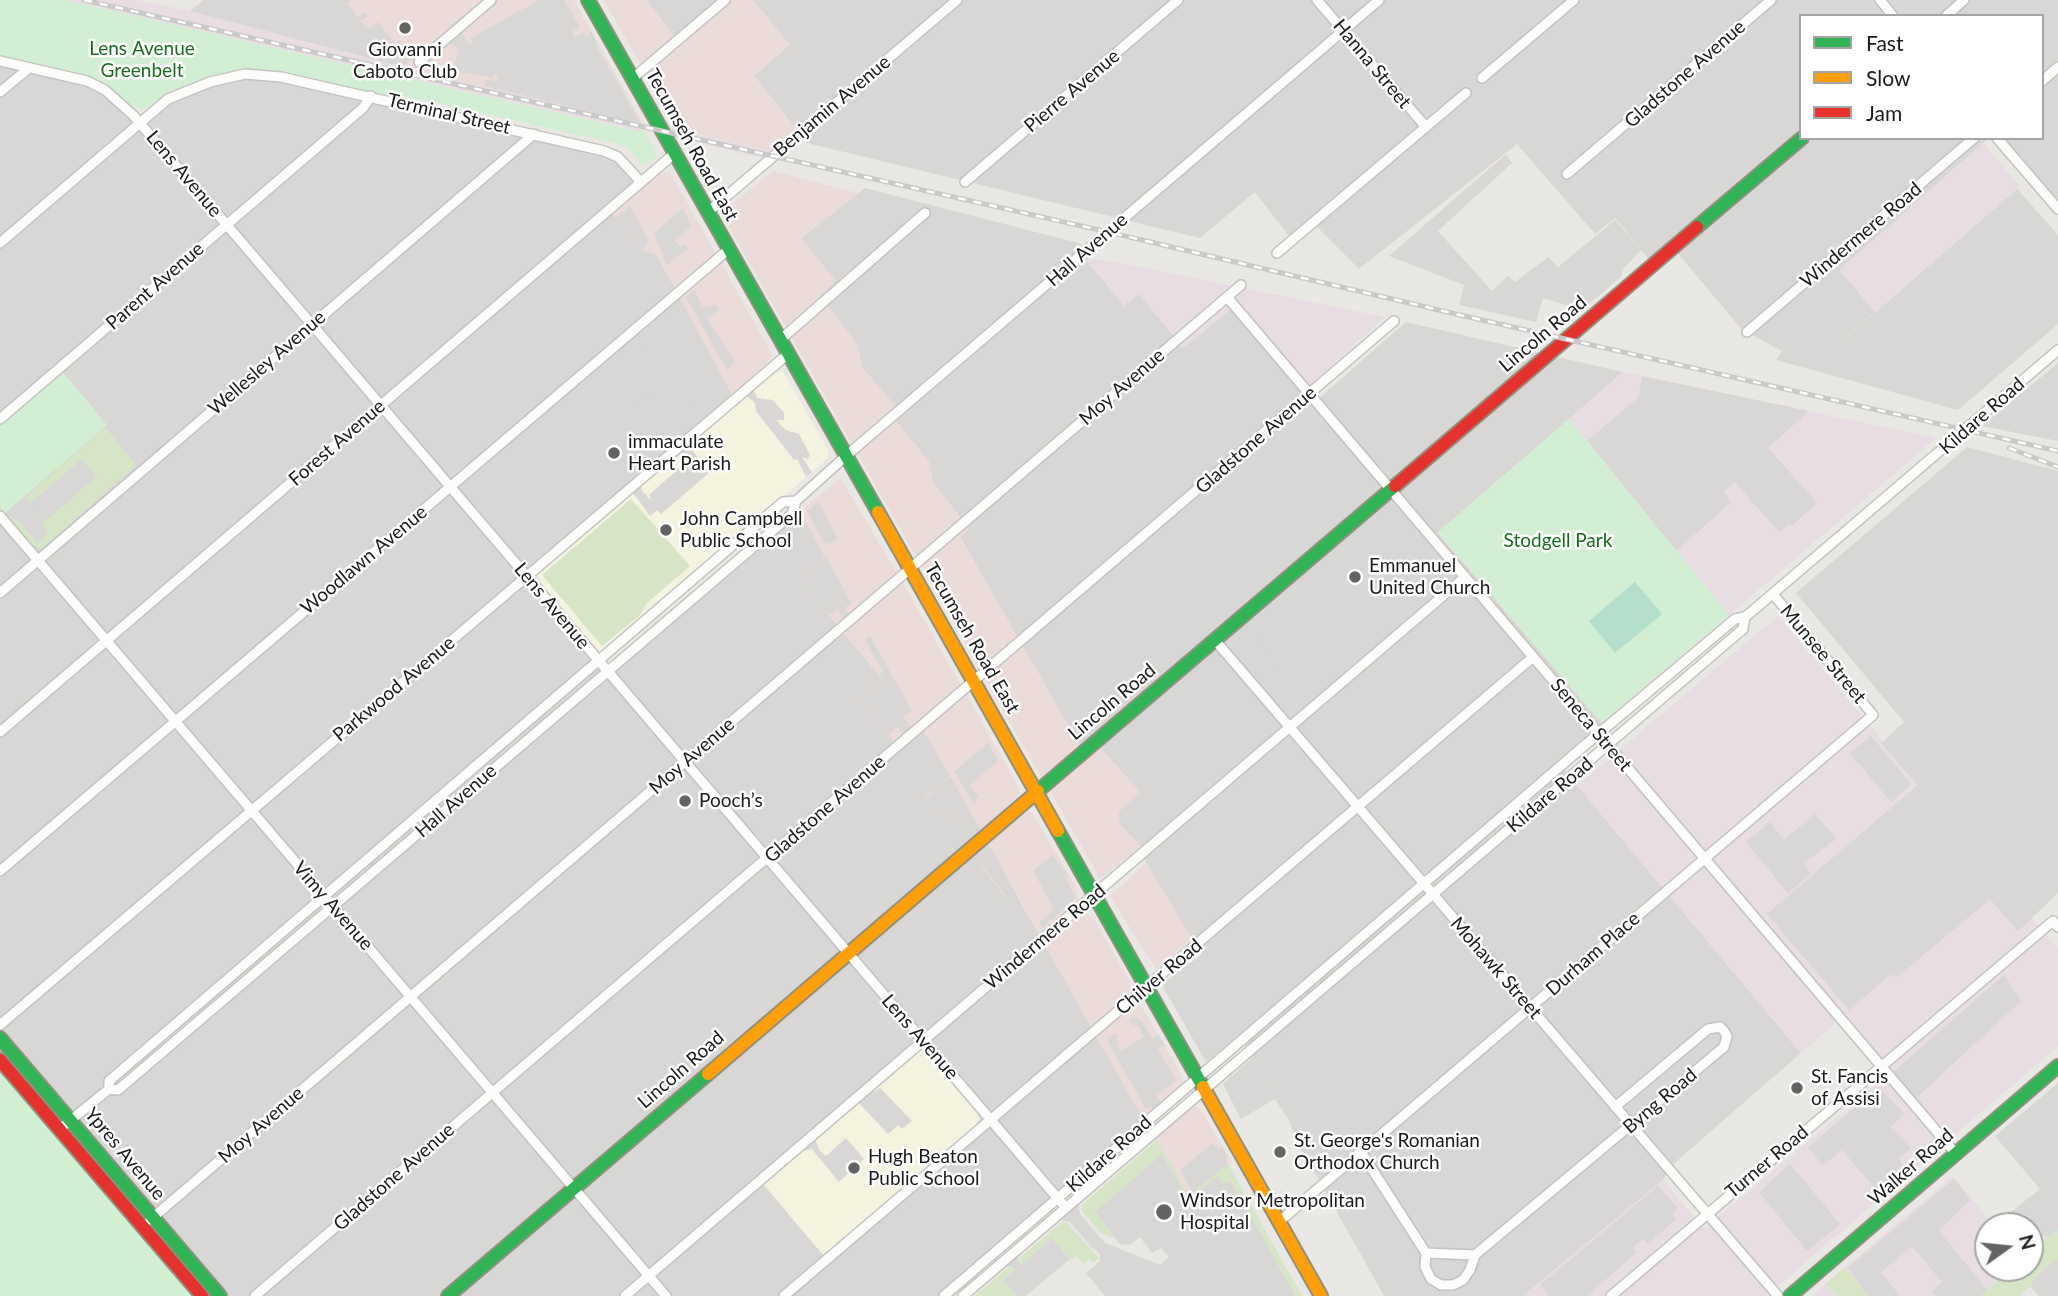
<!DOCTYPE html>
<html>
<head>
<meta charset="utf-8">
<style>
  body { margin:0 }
  #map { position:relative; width:2058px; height:1296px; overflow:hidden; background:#eae8e4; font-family:Lato,sans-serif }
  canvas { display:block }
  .legend { position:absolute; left:1799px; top:14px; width:245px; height:126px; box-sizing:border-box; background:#fff; border:2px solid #a4a4a4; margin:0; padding:9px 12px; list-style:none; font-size:21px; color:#1b1b1b }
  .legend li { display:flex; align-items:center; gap:14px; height:35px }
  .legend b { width:35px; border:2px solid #a4a4a4 }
  .north { position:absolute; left:1974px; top:1212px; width:70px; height:70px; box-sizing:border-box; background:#fff; border:2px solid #a4a4a4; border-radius:50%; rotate:75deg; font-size:19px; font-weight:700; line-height:28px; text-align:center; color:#1b1b1b }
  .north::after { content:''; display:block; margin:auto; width:24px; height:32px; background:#636361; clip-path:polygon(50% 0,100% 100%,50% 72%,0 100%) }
</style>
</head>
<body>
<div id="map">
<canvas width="2058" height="1296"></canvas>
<ul class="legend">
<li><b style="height:9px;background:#30b455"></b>Fast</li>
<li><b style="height:9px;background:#ff9f0a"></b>Slow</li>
<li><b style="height:9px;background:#e5322d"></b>Jam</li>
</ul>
<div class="north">N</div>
</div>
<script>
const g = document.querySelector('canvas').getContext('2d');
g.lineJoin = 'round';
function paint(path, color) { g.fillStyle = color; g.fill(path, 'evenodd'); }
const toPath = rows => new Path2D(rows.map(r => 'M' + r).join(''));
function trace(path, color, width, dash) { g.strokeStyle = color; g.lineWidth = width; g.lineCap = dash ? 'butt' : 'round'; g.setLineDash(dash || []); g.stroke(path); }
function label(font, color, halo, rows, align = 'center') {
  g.font = font + ' Lato,sans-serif'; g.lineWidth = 5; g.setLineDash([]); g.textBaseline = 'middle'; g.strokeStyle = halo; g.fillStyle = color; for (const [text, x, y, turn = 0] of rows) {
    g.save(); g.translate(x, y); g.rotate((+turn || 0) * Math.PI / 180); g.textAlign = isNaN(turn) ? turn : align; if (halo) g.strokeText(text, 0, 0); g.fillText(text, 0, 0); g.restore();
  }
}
const residential = toPath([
  [646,0,718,0,674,36],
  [753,0,2058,0,2058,202,2005,138,2042,138,2042,16,1801,16,1801,138,1989,138,1840,270,1875,312,1831,351,1782,351,1742,330,1671,245,1651,262,1615,218,1595,234,1517,144,1359,269,1309,219,1289,236,1255,192,1200,238,807,143,754,76,789,44],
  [0,65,88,87,109,98,139,129,171,104,195,92,226,82,248,79,270,79,608,156,619,162,641,189,613,214,645,251,654,253,658,257,732,394,519,576,605,677,800,511,826,557,800,580,883,680,860,699,915,737,924,731,950,776,924,799,946,807,972,839,986,843,991,848,977,861,1006,898,1015,892,1143,1118,938,1296,195,1296,0,1066],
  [865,188,1086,245,1079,252,1124,305,1139,293,1183,348,1236,304,1317,400,1406,322,1623,372,1438,533,1602,723,1557,761,1801,1053,1671,1166,1663,1180,1523,1296,1384,1296,1319,1180,1303,1155,1288,1119,1275,1099,1239,1034,1258,1019,1218,942,1201,955,1146,863,1141,847,1120,825,1118,812,1140,792,1100,748,1080,746,960,537,969,529,933,482,929,462,889,412,895,406,862,367,857,344,819,295,801,238],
  [2058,1258,2058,1296,2039,1296,2030,1286,2035,1277]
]);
const commercial = toPath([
  [204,0,574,0,644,125,390,64,190,11],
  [604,0,646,0,674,36,718,0,753,0,790,45,754,76,796,130,769,152,677,129],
  [773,171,858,193,801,238,836,281,820,296,857,344,862,367,895,407,889,412,929,462,933,482,969,529,960,538,1080,746,1041,777,721,213],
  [662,172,668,172,673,177,773,356,768,363,732,394,658,257,654,253,645,251,612,213],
  [840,478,907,590,1017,784,1020,794,1016,801,972,839,947,808,938,815,924,800,950,776,924,731,900,749,859,699,883,679,800,580,825,557,800,511],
  [1100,748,1140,792,1118,812,1120,825,1141,847,1100,879,1051,792],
  [1028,810,1033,814,1076,887,1078,898,1073,905,1039,934,1016,892,1007,898,977,860,991,849,986,843,1022,811],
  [1146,863,1192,938,1156,969,1110,896],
  [1086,912,1094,919,1130,982,1132,990,1091,1027,1044,943,1078,915],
  [1136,1004,1142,1007,1179,1070,1183,1082,1179,1088,1143,1118,1095,1035,1127,1007],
  [1195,1106,1202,1111,1232,1163,1189,1200,1154,1139,1186,1110]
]);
const industrial = toPath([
  [66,0,136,0,190,11,390,64,644,125,677,129,769,152,762,158,645,130,641,131],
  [1983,143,2020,186,1875,312,1840,269],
  [1085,258,1116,262,1385,317,1307,388,1237,305,1183,348,1139,294,1124,306],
  [1623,372,1936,438,1729,615,1569,419],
  [1778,616,2058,949,2058,1046,1766,1296,1523,1296,1663,1180,1704,1229,1892,1071,1846,1014,1801,1053,1577,786],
  [1953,1176,1994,1226,1988,1226,1988,1268,2028,1268,2030,1286,2019,1296,1811,1296]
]);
const education = toPath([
  [772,372,783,372,828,450,828,458,609,646,601,651,593,647,542,584,538,575,543,567],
  [925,1050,975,1108,980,1119,974,1128,824,1256,763,1184,917,1051]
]);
const religious = toPath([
  [204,0,350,0,347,3,358,17,364,12,368,16,360,21,368,29,378,22,396,44,400,41,403,46,415,55,403,67,190,11],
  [539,0,564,0,580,27,572,32,574,37,584,32,587,37,591,31,597,42,595,44,641,124,484,86,486,80,498,81,496,73,492,78,453,70,459,48,448,44,462,32,467,42,473,45,471,38],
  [1506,154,1512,163,1438,231,1492,291,1508,276,1515,282,1548,257,1558,267,1615,220,1641,250,1622,270,1622,276,1582,310,1543,298,1536,322,1459,305,1464,285,1389,256],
  [2017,189,2058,235,2058,324,1958,410,1776,360,1782,351,1831,351],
  [630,206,649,242,643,248,616,218],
  [683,208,691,227,674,240,680,247,684,244,688,248,667,265,654,233],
  [695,290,702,307,706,306,708,308,715,304,719,309,707,319,735,362,727,370,686,297],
  [629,340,632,347,638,343,699,413,694,418,698,423,691,429,688,424,682,429,653,394,632,410,627,406,624,407,598,377,629,351,623,346],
  [2058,363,2058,441,1982,426],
  [1642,376,1809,411,1768,448,1817,503,1791,526,1789,524,1779,532,1735,482,1723,492,1731,502,1676,551,1587,441,1639,397],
  [753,388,757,398,773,400,784,413,784,420,777,420,781,426,786,430,799,434,810,455,808,459,802,457,812,472,806,477,797,459,794,460,756,411,755,403,746,395],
  [688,444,709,473,661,514,657,510,650,516,634,494,630,493,641,484,642,491,652,501,649,495,685,463,691,468,677,453],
  [1967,447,2058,471,2058,893,2018,931,1990,899,1896,978,1891,974,1849,1010,1767,914,1918,785,1881,743,1904,722,1796,593],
  [26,497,46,521,49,533,37,542,18,521,11,517,9,518,5,513],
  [818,502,838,539,826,545,807,511],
  [826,557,852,604,844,608,847,612,853,613,842,623,843,619,838,609,829,615,800,580],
  [1250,629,1278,665,1259,681,1230,647],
  [870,636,912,711,903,717,911,727,901,736,901,731,897,727,888,734,859,699,883,680,879,675,883,671,865,640],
  [1871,736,1911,784,1891,802,1850,753],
  [988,743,998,761,970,785,979,797,973,803,954,771],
  [950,776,981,831,972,839,947,808,938,815,924,800],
  [1815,814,1836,839,1804,863,1811,874,1788,893,1746,842,1770,822,1784,840],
  [991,848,1015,892,1007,898,977,860],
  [1053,855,1063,871,1065,870,1068,876,1066,878,1075,897,1070,904,1071,907,1066,911,1064,909,1042,928,1040,922,1054,909,1033,871],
  [1218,942,1258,1019,1206,1062,1163,987,1166,981],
  [2004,975,2021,1001,1915,1099,1892,1073],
  [1134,1017,1141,1020,1153,1040,1158,1034,1166,1046,1158,1047,1159,1052,1176,1080,1156,1096,1162,1103,1153,1110,1151,1106,1146,1109,1107,1040,1115,1033,1118,1037,1117,1044,1120,1051,1144,1037,1139,1026,1133,1025,1129,1021],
  [1252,1058,1275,1099,1241,1119,1223,1084],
  [2058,1083,2058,1234,2050,1240,2044,1236,2030,1250,2030,1226,1996,1224,2040,1189,1995,1136],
  [1878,1087,1905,1114,1890,1127,1911,1148,1899,1159,1906,1170,1879,1193,1842,1150,1823,1165,1808,1148],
  [880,1088,912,1121,902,1129,898,1125,888,1134,858,1102,871,1091,874,1092],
  [815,1138,819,1150,826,1156,846,1138,864,1159,839,1182,812,1149,799,1152],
  [1213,1143,1219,1150,1222,1147,1228,1157,1225,1159,1228,1164,1193,1193,1180,1170],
  [1162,1154,1189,1200,1217,1176,1230,1179,1296,1296,1105,1296,1086,1273,1100,1261,1100,1254,1091,1247,1070,1222,1060,1220,1078,1204,1080,1214,1105,1243,1160,1265,1169,1257,1161,1248,1152,1253,1140,1237,1130,1245,1120,1244,1094,1212],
  [1790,1164,1840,1224,1807,1251,1759,1192],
  [1954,1179,1970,1200,1939,1231,1988,1291,1982,1296,1936,1296,1932,1291,1942,1282,1912,1246,1881,1272,1900,1296,1868,1296,1848,1268],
  [1658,1186,1678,1208,1672,1214,1676,1219,1648,1244,1643,1239,1633,1247,1636,1253,1587,1296,1549,1296,1540,1285],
  [1052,1238,1070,1259,1026,1296,1017,1296,1003,1280,1015,1270,1006,1265,1017,1256,1021,1264]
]);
const grass = toPath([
  [105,427,136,465,44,547,40,548,33,545,9,518,11,517,18,521,37,542,48,533,42,524,97,476,82,459,31,503,26,497],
  [631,499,690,566,647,603,639,616,602,646,542,575],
  [1157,1140,1189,1196,1228,1164,1302,1296,1296,1296,1231,1180,1223,1185,1217,1176,1189,1200,1162,1154,1095,1212,1116,1239,1101,1233,1082,1211,1082,1205],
  [1063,1222,1067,1223,1099,1258,1093,1263,1090,1259,1083,1264,1077,1256,1072,1260,1052,1238,1022,1264,1019,1258],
  [2058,1229,2058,1258,2035,1277,2030,1286,2019,1296,1980,1296,2012,1268,2030,1268,2030,1251],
  [1010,1266,1015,1269,1003,1280,1017,1296,975,1296],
  [1845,1268,1869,1296,1837,1296,1826,1283]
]);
const park = toPath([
  [0,0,66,0,633,130,644,130,656,153,656,157,648,164,642,164,627,147,610,142,391,93,390,96,271,70,253,69,215,75,171,91,143,110,126,102,100,83,63,70,0,56],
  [62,371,107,425,5,513,0,508,0,425],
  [1569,419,1729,615,1602,723,1438,532],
  [0,1066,195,1296,0,1296]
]);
const pitch = toPath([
  [1635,582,1662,614,1615,653,1589,621]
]);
const street = toPath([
  [1317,0,1426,127],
  [1880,0,1893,16],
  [1946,16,1964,0],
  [0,61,87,81,105,90,133,115,1066,1208],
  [419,62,491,0],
  [1482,78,1574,0],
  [632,79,725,0],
  [2042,81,2058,67],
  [0,92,29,68],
  [1997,138,2058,209],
  [1567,174,1771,0],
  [965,182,1178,0],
  [708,212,957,0],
  [0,243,168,99,210,82,245,74,281,77,604,151,618,157,641,182],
  [1277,253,1466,93],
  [1227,297,1956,1154],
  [1747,332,1974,138],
  [780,340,925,213],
  [0,419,363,108,371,96],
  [0,516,666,1296],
  [0,593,534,134],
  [1214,639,1778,1296],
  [0,732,675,153],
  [0,871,729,249],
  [0,1025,788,354],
  [109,1089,118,1090,792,514,796,501,846,456,1379,0],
  [60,1129,109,1089,109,1081,783,502,796,501],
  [1361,1152,1426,1253,1475,1255,1724,1047,1727,1036,1724,1031,1720,1027,1708,1029,1615,1107],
  [150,1220,1241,285],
  [1280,1221,1873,715,1773,594],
  [1426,1253,1425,1267,1431,1279,1441,1285,1453,1285,1463,1280,1470,1270,1475,1255],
  [255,1296,1394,321],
  [625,1296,1465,577],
  [784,1296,1533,657],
  [944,1296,1578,751,1735,619,1745,617,1750,613,2058,350],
  [963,1296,1743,629,1745,617],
  [1611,1296,2053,921,2058,927]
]);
const fast = toPath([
  [588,0,878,512],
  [1697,227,1802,138],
  [1038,791,1395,486],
  [1058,831,1203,1087],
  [0,1038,220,1296],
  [448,1296,708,1074],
  [1790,1296,2058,1066]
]);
const slow = toPath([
  [878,512,1058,831],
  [708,1074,1038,791],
  [1203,1087,1321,1296]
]);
const jam = toPath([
  [1395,486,1697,227],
  [0,1060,202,1296]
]);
const rail = toPath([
  [84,0,1108,232,1460,315,2058,451],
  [2009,448,2058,467]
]);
const markers = [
  [405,28,7,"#636361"],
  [614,453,7,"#636361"],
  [666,530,7,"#636361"],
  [1355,577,7,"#636361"],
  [685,801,7,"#636361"],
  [1797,1088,7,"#636361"],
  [1280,1152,7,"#636361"],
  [854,1168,7,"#636361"],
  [1164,1212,9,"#636361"]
];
const parkNames = [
  ["Lens Avenue",142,49],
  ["Greenbelt",142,71],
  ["Stodgell Park",1558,541]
];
const poiNames = [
  ["Giovanni",405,50,"center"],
  ["Caboto Club",405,72,"center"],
  ["immaculate",628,442],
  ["Heart Parish",628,464],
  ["John Campbell",680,519],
  ["Public School",680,541],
  ["Emmanuel",1369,566],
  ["United Church",1369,588],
  ["Pooch’s",699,801],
  ["St. Fancis",1811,1077],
  ["of Assisi",1811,1099],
  ["St. George's Romanian",1294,1141],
  ["Orthodox Church",1294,1163],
  ["Hugh Beaton",868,1157],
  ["Public School",868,1179],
  ["Windsor Metropolitan",1180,1201],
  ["Hospital",1180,1223]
];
const streetNames = [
  ["Hanna Street",1372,64,50],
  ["Gladstone Avenue",1685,74,-41],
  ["Pierre Avenue",1072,91,-40],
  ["Benjamin Avenue",832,106,-40],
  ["Terminal Street",449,114,13],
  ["Tecumseh Road East",692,145,61],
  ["Lens Avenue",184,174,50],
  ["Windermere Road",1861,235,-40],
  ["Hall Avenue",1087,250,-41],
  ["Parent Avenue",155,286,-41],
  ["Lincoln Road",1543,334,-40],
  ["Wellesley Avenue",267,363,-41],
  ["Moy Avenue",1122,387,-41],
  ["Kildare Road",1982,416,-41],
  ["Gladstone Avenue",1256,440,-41],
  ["Forest Avenue",337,443,-41],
  ["Woodlawn Avenue",364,560,-40],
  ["Lens Avenue",552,606,50],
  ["Tecumseh Road East",972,638,60],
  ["Munsee Street",1823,654,50],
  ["Parkwood Avenue",394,689,-40],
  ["Lincoln Road",1112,702,-40],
  ["Seneca Street",1591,725,50],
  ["Moy Avenue",692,756,-41],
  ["Kildare Road",1550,795,-40],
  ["Hall Avenue",456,801,-41],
  ["Gladstone Avenue",825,809,-41],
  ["Vimy Avenue",333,906,49],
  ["Windermere Road",1045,937,-40],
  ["Durham Place",1593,954,-41],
  ["Mohawk Street",1496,968,49],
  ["Chilver Road",1159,977,-40],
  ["Lens Avenue",920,1037,49],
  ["Lincoln Road",681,1070,-41],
  ["Byng Road",1660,1101,-40],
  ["Moy Avenue",261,1125,-41],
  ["Ypres Avenue",125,1154,50],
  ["Kildare Road",1109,1154,-41],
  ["Turner Road",1767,1162,-40],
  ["Walker Road",1911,1167,-41],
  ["Gladstone Avenue",394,1177,-41]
];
paint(residential, '#d9d7d5');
paint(commercial, '#ebdcda');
paint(industrial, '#e7dde3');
paint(education, '#f4f3df');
paint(religious, '#d8d7d5');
paint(grass, '#d6e5c5');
paint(park, '#d3efd3');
paint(pitch, '#b2decb');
trace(street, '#c2c2c0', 12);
trace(fast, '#90917e', 16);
trace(slow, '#90917e', 16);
trace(jam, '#90917e', 16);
trace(street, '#fcfcfb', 9);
trace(fast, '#30b455', 12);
trace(slow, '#ff9f0a', 12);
trace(jam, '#e5322d', 12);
trace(rail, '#c9c9c8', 5);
trace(rail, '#fff', 2.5, [8]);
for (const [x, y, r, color] of markers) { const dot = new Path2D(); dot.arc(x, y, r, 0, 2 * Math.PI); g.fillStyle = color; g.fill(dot); trace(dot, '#fff', 2.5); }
label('19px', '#136f1b', '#fff', parkNames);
label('19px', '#1b1b1b', '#fff', poiNames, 'left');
label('19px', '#1b1b1b', '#fff', streetNames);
</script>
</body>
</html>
